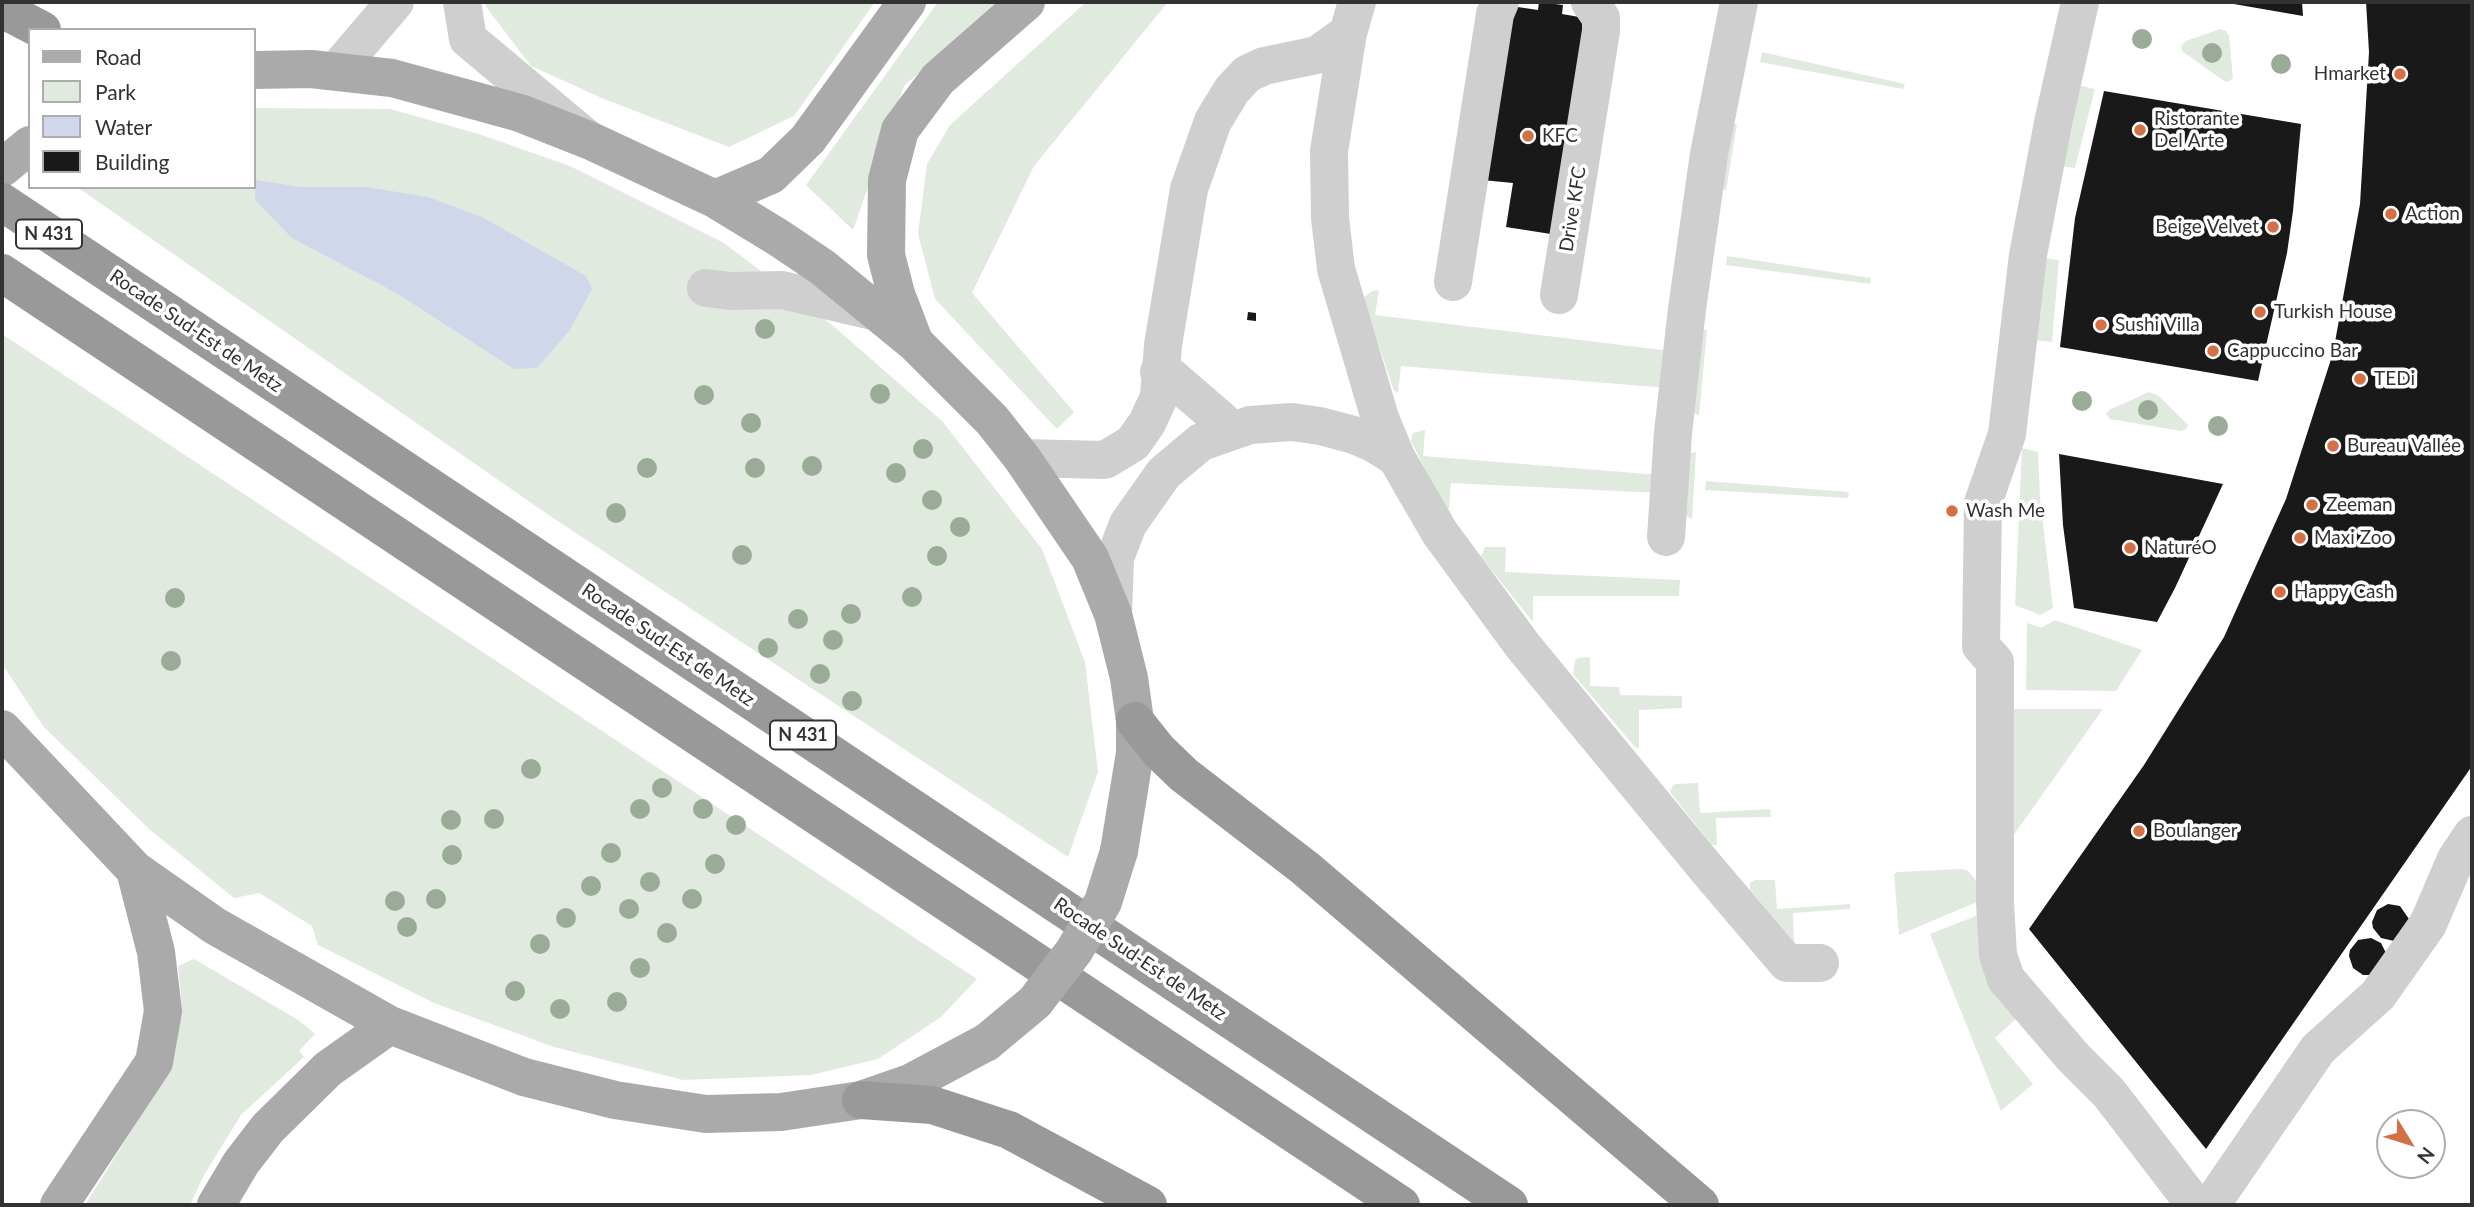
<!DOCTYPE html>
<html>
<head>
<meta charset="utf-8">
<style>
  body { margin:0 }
  #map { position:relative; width:2474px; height:1207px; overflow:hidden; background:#fff; font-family:Lato,sans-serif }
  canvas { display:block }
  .frame { position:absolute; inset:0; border:4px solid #323232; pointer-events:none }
  .legend { position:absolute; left:28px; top:28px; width:228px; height:161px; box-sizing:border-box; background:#fff; border:2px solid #adadad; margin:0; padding:9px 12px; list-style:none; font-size:21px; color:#323232 }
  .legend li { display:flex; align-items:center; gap:14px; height:35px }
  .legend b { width:35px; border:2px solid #adadad }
  .north { position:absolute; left:2376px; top:1109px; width:70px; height:70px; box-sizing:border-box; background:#fff; border:2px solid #adadad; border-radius:50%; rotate:128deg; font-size:19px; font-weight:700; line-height:28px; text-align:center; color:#323232 }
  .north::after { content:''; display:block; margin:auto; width:24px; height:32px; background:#d47048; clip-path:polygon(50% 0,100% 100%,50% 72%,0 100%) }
</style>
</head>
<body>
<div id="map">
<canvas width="2474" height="1207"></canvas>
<div class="frame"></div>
<ul class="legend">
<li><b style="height:9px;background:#aaa"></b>Road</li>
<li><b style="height:19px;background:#e1eadf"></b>Park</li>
<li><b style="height:19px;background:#d0d7ea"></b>Water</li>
<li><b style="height:19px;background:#191919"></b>Building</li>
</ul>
<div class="north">N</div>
</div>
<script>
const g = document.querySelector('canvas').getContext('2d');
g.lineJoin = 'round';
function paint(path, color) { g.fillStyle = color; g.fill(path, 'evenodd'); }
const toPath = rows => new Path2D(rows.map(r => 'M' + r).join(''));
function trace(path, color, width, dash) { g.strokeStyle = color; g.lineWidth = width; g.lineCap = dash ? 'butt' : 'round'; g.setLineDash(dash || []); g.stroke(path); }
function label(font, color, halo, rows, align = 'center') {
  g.font = font + ' Lato,sans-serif'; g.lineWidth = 7; g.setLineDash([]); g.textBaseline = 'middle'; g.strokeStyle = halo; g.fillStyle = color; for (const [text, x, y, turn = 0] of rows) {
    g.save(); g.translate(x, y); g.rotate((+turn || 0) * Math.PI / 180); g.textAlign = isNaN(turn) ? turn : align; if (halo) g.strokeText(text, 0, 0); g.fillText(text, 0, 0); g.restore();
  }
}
const green = toPath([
  [485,2,875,2,794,116,729,147,604,99,531,66,487,8],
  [938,2,998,2,904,86,853,230,806,185],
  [1086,2,1168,2,1034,166,972,293,1074,412,1057,429,935,299,918,234,927,164,950,125],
  [2220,29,2226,31,2229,36,2233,78,2228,82,2224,81,2182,51,2181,46,2186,41],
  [1762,52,1905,84,1903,89,1760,62],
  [2077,85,2095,89,2075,168,2061,166],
  [254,108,390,109,479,134,570,166,724,243,831,324,942,421,1042,549,1085,662,1098,772,1068,857,550,516,77,187,254,187],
  [1732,124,1737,124,1726,191,1722,188],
  [1727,256,1871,278,1870,284,1726,265],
  [2044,258,2059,260,2052,342,2033,340],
  [1379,290,1375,315,1671,351,1667,388,1401,366,1398,392,1394,391,1363,298,1372,291],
  [1703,329,1707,330,1699,416,1692,412],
  [2,334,977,979,941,1017,878,1059,811,1075,683,1080,554,1047,434,1003,318,945,312,926,259,893,234,898,149,829,43,726,2,664],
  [2149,392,2159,396,2188,425,2186,429,2181,431,2110,419,2106,414,2109,410],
  [1425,430,1423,456,1660,475,1659,493,1451,483,1449,508,1447,508,1442,503,1411,441,1413,433],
  [2022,448,2038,452,2040,498,2053,608,2040,615,2015,605],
  [1696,452,1692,519,1683,514,1688,454],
  [1706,481,1849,492,1848,498,1705,490],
  [1485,547,1506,547,1505,572,1680,580,1679,596,1533,596,1533,622,1481,557],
  [2055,620,2142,650,2116,691,2026,690,2027,623,2041,628],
  [1590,657,1590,686,1619,687,1620,695,1682,696,1682,708,1639,710,1639,748,1635,747,1573,674,1575,661,1578,658],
  [2013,709,2103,709,2013,836],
  [1698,783,1700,813,1770,809,1771,817,1716,818,1717,845,1712,845,1670,792,1673,785,1676,784],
  [1960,869,1967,870,1975,879,1978,888,1977,902,1899,935,1894,874,1897,872],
  [1755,880,1775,880,1777,909,1850,904,1850,909,1793,913,1794,942,1750,890,1750,883],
  [1978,915,2016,1019,1995,1038,2033,1084,2001,1111,1930,934],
  [194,959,300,1021,315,1034,299,1051,304,1057,241,1115,204,1175,190,1205,85,1205,158,1088,182,1008,178,966]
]);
const water = toPath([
  [256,180,301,187,366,187,428,197,482,217,586,276,592,289,569,331,537,368,514,369,398,294,292,238,255,200]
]);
const building = toPath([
  [1539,2,1563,5,1562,14,1585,18,1551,234,1506,227,1513,183,1482,180,1511,6,1538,10],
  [2228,2,2302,2,2303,16,2228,3],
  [2366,2,2472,2,2472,766,2206,1149,2029,929,2144,765,2224,637,2286,499,2333,353,2360,204,2369,52],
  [2104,91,2301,124,2293,211,2287,253,2258,381,2060,347,2075,218],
  [1248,312,1256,313,1256,321,1247,320],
  [2059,454,2223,484,2175,588,2157,622,2074,608,2063,525],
  [2388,904,2400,906,2409,919,2394,941,2381,938,2373,928,2372,922,2377,910],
  [2371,938,2381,943,2386,953,2370,975,2363,975,2353,968,2349,956,2350,950,2358,940]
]);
const minor = toPath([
  [462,2,468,39,584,136],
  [1357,2,1348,33,1329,151,1330,218,1336,269,1380,418,1396,457,1440,533,1523,646,1707,869,1787,963,1820,963],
  [2080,2,2053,123,2028,255,2007,434,1983,503,1981,646,1995,662,1995,903,1998,955,2006,979,2073,1057,2109,1093,2195,1205],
  [336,71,395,2],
  [1453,282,1495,14,1500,2],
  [706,288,731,291,782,290,877,312],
  [1559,295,1601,31,1601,18,1590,2],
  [1159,372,1171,377,1222,421,1227,432],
  [1022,458,1105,460,1133,443,1147,423,1159,397,1163,345,1189,189,1213,121,1232,90,1247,74,1264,66,1317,55,1348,33],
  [1666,537,1673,433,1687,309,1709,154,1739,2],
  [1113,614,1115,558,1128,524,1164,473,1201,442,1250,425,1292,422,1320,426,1354,435,1373,443,1396,457],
  [2211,1205,2318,1049,2378,995,2428,924,2456,859,2472,835]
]);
const major = toPath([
  [254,70,311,69,392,78,520,113,591,141,715,199,779,238,822,267,915,343,992,420,1022,458,1090,558,1113,614,1129,678,1135,721,1135,753,1119,851],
  [2,168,30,145],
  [715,199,771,175,808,139,907,2],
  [914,341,896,294,886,255,887,180,900,130,938,79,1026,2],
  [2,729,135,870,215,926,390,1025,524,1077,615,1100,706,1114,781,1112,861,1100,910,1083,987,1042],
  [59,1205,154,1062,163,1011,156,952,135,870],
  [216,1205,241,1163,268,1128,328,1069,390,1025]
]);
const highway = toPath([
  [2,9,42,30],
  [2,202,1509,1205],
  [2,273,1401,1205],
  [1135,721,1159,751,1184,775,1305,868,1700,1205],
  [861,1100,932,1105,1009,1130,1148,1205]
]);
const majorBridge = toPath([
  [987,1042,1035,1002,1074,951,1103,902,1119,851]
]);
const trees = [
  [2142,39],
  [2212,53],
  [2281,64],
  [765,329],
  [880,394],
  [704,395],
  [2082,401],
  [2148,410],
  [751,423],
  [2218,426],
  [923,449],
  [812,466],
  [647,468],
  [755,468],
  [896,473],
  [932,500],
  [616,513],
  [960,527],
  [742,555],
  [937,556],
  [912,597],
  [175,598],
  [851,614],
  [798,619],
  [833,640],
  [768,648],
  [171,661],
  [820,674],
  [852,701],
  [531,769],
  [662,788],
  [640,809],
  [703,809],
  [494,819],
  [451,820],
  [736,825],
  [611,853],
  [452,855],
  [715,864],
  [650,882],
  [591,886],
  [436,899],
  [692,899],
  [395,901],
  [629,909],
  [566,918],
  [407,927],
  [667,933],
  [540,944],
  [640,968],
  [515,991],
  [617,1002],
  [560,1009]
];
const markers = [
  [2400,74,7,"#d47048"],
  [2140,130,7,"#d47048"],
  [1528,136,7,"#d47048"],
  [2391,214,7,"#d47048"],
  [2273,227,7,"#d47048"],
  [2260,312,7,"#d47048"],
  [2101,325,7,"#d47048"],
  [2213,351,7,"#d47048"],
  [2360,379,7,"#d47048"],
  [2333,446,7,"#d47048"],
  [2312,505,7,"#d47048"],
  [1952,511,7,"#d47048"],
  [2300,538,7,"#d47048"],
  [2130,548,7,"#d47048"],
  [2280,592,7,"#d47048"],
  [2139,831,7,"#d47048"]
];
const shields = [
  [49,234,66],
  [803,735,66]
];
const shieldNames = [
  ["N 431",49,234],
  ["N 431",803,735]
];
const poiNames = [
  ["Hmarket",2386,74,"right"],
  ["Ristorante",2154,119],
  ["Del Arte",2154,141],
  ["KFC",1542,136],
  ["Action",2405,214],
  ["Beige Velvet",2259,227,"right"],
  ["Turkish House",2274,312],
  ["Sushi Villa",2115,325],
  ["Cappuccino Bar",2227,351],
  ["TEDi",2374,379],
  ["Bureau Vallée",2347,446],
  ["Zeeman",2326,505],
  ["Wash Me",1966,511],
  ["Maxi Zoo",2314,538],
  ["NaturéO",2144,548],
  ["Happy Cash",2294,592],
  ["Boulanger",2153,831]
];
const streetNames = [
  ["Drive KFC",1573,209,-81],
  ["Rocade Sud-Est de Metz",196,331,34],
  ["Rocade Sud-Est de Metz",668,645,34],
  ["Rocade Sud-Est de Metz",1140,959,34]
];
paint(green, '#e1eadf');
paint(water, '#d0d7ea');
paint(building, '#191919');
trace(minor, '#cfcfcf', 38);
trace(major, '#aaa', 38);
trace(highway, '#999', 38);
trace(majorBridge, '#aaa', 38);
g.fillStyle = '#9aac98';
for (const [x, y] of trees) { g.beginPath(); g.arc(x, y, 10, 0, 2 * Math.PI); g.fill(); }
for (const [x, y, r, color] of markers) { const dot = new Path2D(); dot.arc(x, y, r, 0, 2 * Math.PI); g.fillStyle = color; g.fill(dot); trace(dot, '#fff', 2.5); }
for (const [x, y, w] of shields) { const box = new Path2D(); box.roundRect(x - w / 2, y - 14.5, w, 29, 5); g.fillStyle = '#fff'; g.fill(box); trace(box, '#323232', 2); }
label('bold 18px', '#323232', null, shieldNames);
label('19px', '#323232', '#fff', poiNames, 'left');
label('19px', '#323232', '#fff', streetNames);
</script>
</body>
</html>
